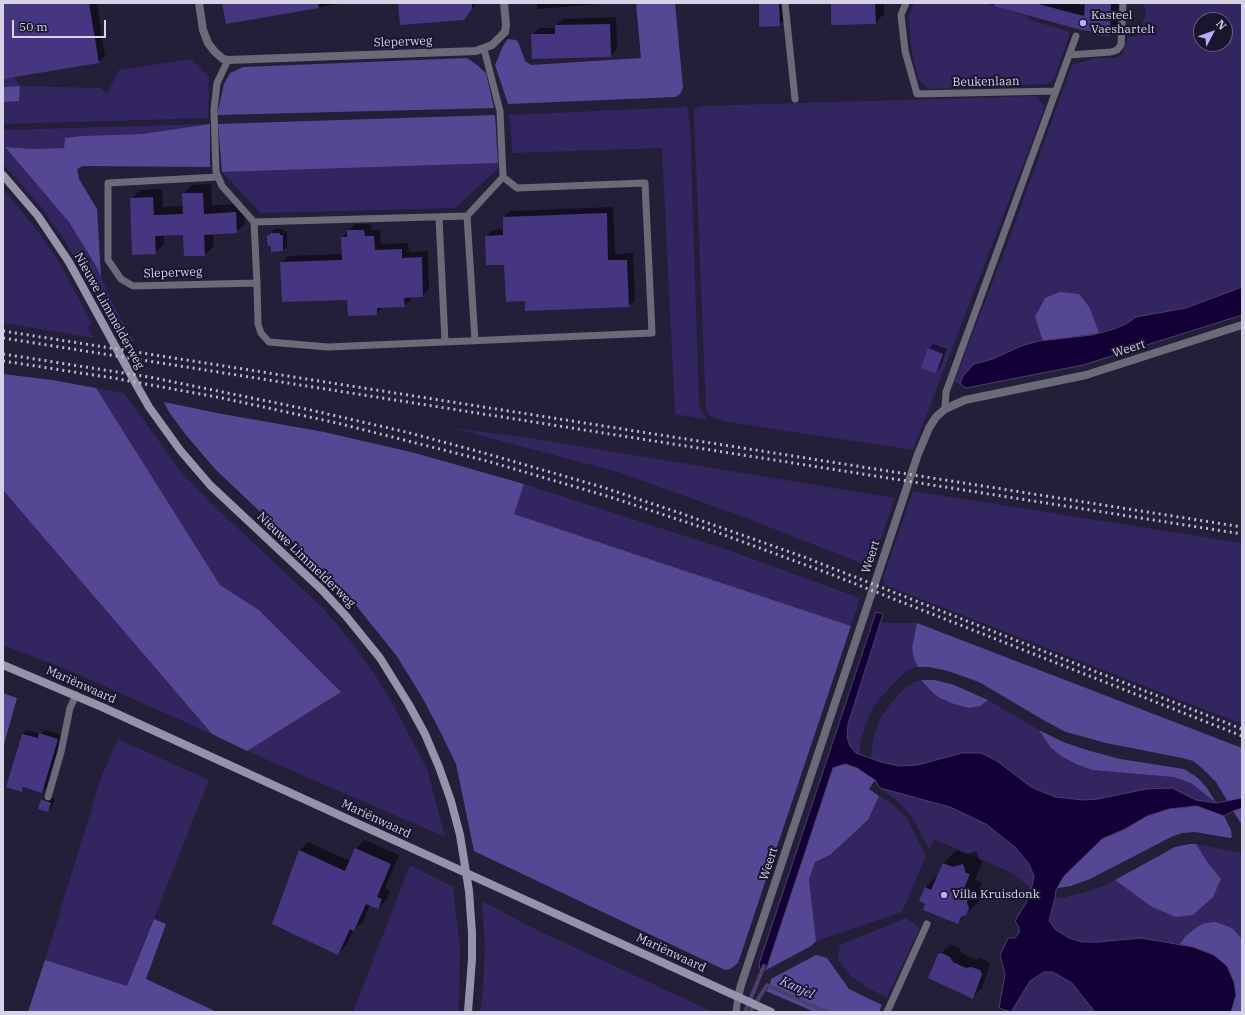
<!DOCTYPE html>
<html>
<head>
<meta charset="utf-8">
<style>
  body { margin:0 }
  #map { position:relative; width:1245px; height:1015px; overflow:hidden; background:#231f39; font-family:"IBM Plex Serif",serif }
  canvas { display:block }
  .frame { position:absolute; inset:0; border:4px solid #d5d3e5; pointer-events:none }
  .north { position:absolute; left:1193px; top:12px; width:40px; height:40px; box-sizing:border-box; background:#1a152e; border:1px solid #656177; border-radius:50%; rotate:49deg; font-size:11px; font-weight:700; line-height:16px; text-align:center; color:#d5d3e5 }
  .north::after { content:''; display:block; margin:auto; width:14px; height:18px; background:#b6acf8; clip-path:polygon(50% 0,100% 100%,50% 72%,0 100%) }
  .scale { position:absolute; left:12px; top:20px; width:94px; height:18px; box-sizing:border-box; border:2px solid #d5d3e5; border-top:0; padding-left:5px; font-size:12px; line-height:14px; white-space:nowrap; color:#d5d3e5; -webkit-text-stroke:3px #1a152e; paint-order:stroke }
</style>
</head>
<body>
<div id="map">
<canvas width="1245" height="1015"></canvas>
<div class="frame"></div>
<div class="north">N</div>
<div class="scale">50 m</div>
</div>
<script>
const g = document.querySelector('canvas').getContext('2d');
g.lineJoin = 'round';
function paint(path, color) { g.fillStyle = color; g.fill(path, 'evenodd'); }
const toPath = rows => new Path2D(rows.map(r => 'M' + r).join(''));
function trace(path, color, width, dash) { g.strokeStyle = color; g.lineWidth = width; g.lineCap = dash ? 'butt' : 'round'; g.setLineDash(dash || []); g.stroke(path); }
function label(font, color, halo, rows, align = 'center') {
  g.font = font + ' "IBM Plex Serif",serif'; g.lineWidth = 4; g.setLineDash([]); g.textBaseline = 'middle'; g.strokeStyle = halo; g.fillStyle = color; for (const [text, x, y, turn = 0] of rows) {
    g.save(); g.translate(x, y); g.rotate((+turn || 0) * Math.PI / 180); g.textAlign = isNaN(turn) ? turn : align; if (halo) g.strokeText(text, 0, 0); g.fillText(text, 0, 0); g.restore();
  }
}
const green = toPath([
  [914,3,985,3,1027,16,1029,20,1068,31,1069,36,1054,79,1047,84,928,89,919,80,912,52,909,16],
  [1143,3,1242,3,1242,287,1186,308,1136,317,1126,324,1114,329,1099,333,1090,308,1035,317,1043,341,1021,346,993,359,974,364,963,376,960,384,954,382,1007,245,1072,65,1095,58,1115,58,1123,54,1127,38,1138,35,1146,14],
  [1201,20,1225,20,1225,44,1201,44],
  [191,59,209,77,208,118,3,124,3,102,6,102,20,86,3,87,3,61,20,86,100,88,107,94,119,70],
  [1036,96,1045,107,913,450,728,422,714,418,709,415,706,409,694,116,695,108,701,106],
  [687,107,690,124,699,405,702,413,708,420,675,414,662,148,512,153,511,127,508,115],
  [210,124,142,134,80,136,65,138,64,148,33,149,5,147,69,222,96,266,116,310,134,341,126,343,63,238,42,208,3,164,3,130],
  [498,163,499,168,455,208,261,213,222,172],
  [3,189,34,226,58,260,92,323,88,327,93,338,3,323],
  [96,388,124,393,182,473,214,506,324,609,353,644,374,673,397,712,427,769,445,837,247,751,341,692,259,610,220,585],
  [453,428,530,438,895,498,871,567,746,518,621,473],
  [524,484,728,550,860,598,851,626,514,514],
  [3,490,212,734,68,670,3,645],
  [913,491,1242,543,1242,724,885,585,883,578],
  [880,623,917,623,912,648,914,659,918,667,910,669,902,675,880,698,872,709,865,727,860,743,860,754,856,753,850,746,847,737,848,724],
  [921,680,931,691,954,704,969,708,980,706,988,700,1039,730,1051,748,1061,756,1076,764,1092,770,1173,777,1191,783,1216,803,1196,800,1172,788,1146,789,1098,799,1083,800,1055,797,1031,787,997,761,962,753,918,765,899,766,881,762,871,758,873,740,879,721,891,703,903,690,914,682],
  [118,739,209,780,127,986,45,960,101,778],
  [880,788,950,807,986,824,1016,848,1029,864,1034,876,1031,888,1012,873,934,839,929,849,912,817,900,803],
  [879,796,892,804,906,817,926,856,902,912,816,941,809,880,815,862,830,855,868,820],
  [1196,844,1242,853,1242,939,1232,928,1216,922,1185,937,1180,944,1141,938,1098,942,1082,942,1069,938,1056,930,1049,922,1055,898,1062,898,1086,892,1108,884,1115,880,1152,907,1221,879,1208,863],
  [410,865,453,887,460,949,459,998,458,1012,353,1012],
  [482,901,533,928,713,1012,480,1012,483,991,485,946],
  [906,918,920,928,887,997,867,988,851,976,838,960,840,945],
  [1044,972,1053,972,1072,983,1095,1012,1011,1012,1030,981]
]);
const forest = toPath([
  [636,3,675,3,683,88,680,94,676,97,508,104,495,65,503,46,508,39,516,40,519,44,525,61,531,65,641,58],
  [467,58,477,65,486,73,494,108,217,115,224,84,230,73,243,67],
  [20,86,19,101,3,102,3,87],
  [495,115,498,163,222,172,218,124],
  [210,124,210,167,83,166,77,169,79,179,97,209,101,277,96,266,69,222,5,147,33,149,64,148,65,138,80,136,142,134],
  [1060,292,1079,294,1090,308,1099,333,1043,341,1035,317,1045,298],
  [3,374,52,380,96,388,220,585,259,610,341,692,247,751,212,734,3,490],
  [164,402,217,413,324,432,415,453,524,484,514,514,851,626,738,963,730,969,725,970,474,851,456,764,441,733,422,697,396,655,346,593,215,469,186,435,169,412],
  [917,623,1242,748,1242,798,1228,802,1216,782,1202,768,1193,761,1182,758,1106,743,1066,732,1045,721,979,682,948,671,929,667,918,667,914,659,912,648],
  [921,680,935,680,954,685,988,700,980,706,969,708,954,704,940,698,931,691],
  [3,693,17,698,3,748],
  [1039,730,1063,742,1090,751,1120,759,1184,769,1198,778,1207,788,1216,803,1191,783,1173,777,1092,770,1076,764,1061,756,1051,748],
  [845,764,857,768,875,780,869,789,879,796,868,820,830,855,815,862,809,880,816,941,811,946,766,970,833,767],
  [1197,806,1224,816,1231,830,1232,837,1230,838,1195,832,1182,833,1171,837,1090,879,1071,886,1058,888,1056,890,1064,876,1102,839,1125,829,1147,816,1169,809],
  [1242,808,1242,825,1233,811],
  [1190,844,1196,844,1208,863,1221,879,1213,897,1193,915,1176,917,1152,907,1115,880,1175,847],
  [154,919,166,924,146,979,217,1012,28,1012,45,960,127,986],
  [1216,922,1232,928,1242,939,1242,1007,1240,1012,1231,1012,1236,995,1193,947,1180,944,1185,937,1197,927,1205,923],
  [816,955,827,958,849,989,882,1005,879,1012,815,1012,766,991,769,987,771,979]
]);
const water = toPath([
  [1242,287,1242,315,1083,365,966,388,960,384,963,376,974,364,993,359,1021,346,1039,341,1092,335,1114,329,1126,324,1136,317,1186,308,1242,287],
  [876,612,883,614,848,724,847,737,850,746,856,753,881,762,899,766,918,765,962,753,981,753,997,761,1031,787,1055,797,1083,800,1098,799,1146,789,1172,788,1196,800,1216,803,1242,798,1242,808,1233,811,1224,816,1197,806,1169,809,1147,816,1125,829,1102,839,1064,876,1056,890,1055,898,1049,921,1056,930,1069,938,1082,942,1098,942,1141,938,1193,947,1214,955,1227,966,1234,982,1236,995,1231,1012,1095,1012,1072,983,1053,972,1044,972,1030,981,1011,1012,999,1008,1005,974,1000,955,1008,938,1015,938,1019,933,1019,927,1015,921,1030,896,1034,876,1029,864,1016,848,986,824,950,807,880,788,875,780,857,768,845,764,833,768,766,970,760,969,759,964,876,612]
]);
const shadow = toPath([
  [3,3,97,3,105,56,99,62,3,78],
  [223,3,344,3,227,23],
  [399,3,477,3,463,19],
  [537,3,612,3,537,9],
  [760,3,788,3,788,16,779,25],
  [832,3,884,3,884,14,875,23],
  [986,3,1074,3,1086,6,1086,3,1119,3,1118,26,1109,35,1098,32,1081,29],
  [616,17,617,49,611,56,532,35,539,28,556,28,556,25,563,19],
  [211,184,212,205,244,204,245,224,236,232,213,233,214,246,205,255,184,234,164,235,164,244,155,253,131,199,140,190,162,189,163,207,183,206,183,194,192,185],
  [613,207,615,254,633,253,635,300,628,306,526,300,505,264,486,237,492,230,504,229,504,217,510,211],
  [355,224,371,224,371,230,380,230,381,244,408,243,409,252,428,251,429,289,422,296,411,296,411,300,404,306,383,307,376,314,281,263,288,256,342,254,342,238],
  [275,229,283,229,283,231,287,231,287,246,283,250,272,245,268,236],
  [933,344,947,349,940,368,936,372,929,349],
  [27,730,40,734,45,730,62,735,46,788,42,792,25,787,22,790,23,734],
  [46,796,55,799,52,807,48,811,41,800],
  [365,840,399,855,385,888,390,891,386,900,378,908,370,904,363,922,353,930,347,945,338,953,273,923,300,850,308,842,350,861,356,848],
  [957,850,967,854,976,851,980,860,983,861,975,880,982,883,979,889,981,894,979,901,957,923,920,901,926,887,938,875,943,863],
  [952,945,959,948,962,953,976,960,981,958,988,962,990,965,982,988,973,997,939,955,949,946]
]);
const stream = toPath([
  [745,1012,764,966],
  [750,1012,767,985,826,1012]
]);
const building = toPath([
  [3,3,89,3,99,63,3,79],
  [222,3,318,3,319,8,226,24],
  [398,3,472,3,472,9,464,20,400,25],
  [759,3,779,3,780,26,759,27],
  [831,3,875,3,876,24,831,25],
  [994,3,1034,3,1084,16,1085,3,1111,3,1110,36,1096,35,1097,32,1081,30,994,6],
  [610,24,611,57,532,59,531,34,555,34,555,25],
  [182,193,203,193,204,214,236,212,237,233,204,235,205,256,184,256,183,235,155,236,156,254,132,255,130,198,153,197,154,215,183,214],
  [607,213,608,260,627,260,629,307,525,311,525,301,506,302,504,265,486,265,485,236,503,235,503,217],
  [347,230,364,230,365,236,374,236,375,250,402,249,402,258,422,257,423,297,404,298,405,307,377,308,377,315,348,316,347,300,282,302,280,262,342,260,341,237,347,237],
  [270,233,280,233,280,235,283,235,283,251,271,252,271,246,268,246,267,241,267,235,270,235],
  [928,348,943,354,936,373,921,368],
  [39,733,58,739,42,793,23,787,22,792,6,787,22,734,38,738],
  [41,799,51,803,48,812,38,809],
  [355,848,391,864,377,897,382,899,378,909,366,904,354,931,350,929,338,955,272,924,299,850,345,871],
  [943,863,953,867,963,864,966,873,970,874,962,893,969,896,967,903,969,908,966,915,961,917,958,924,923,910,925,904,919,901,925,887,931,890],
  [942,953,950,957,953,962,966,968,971,967,980,970,982,974,973,999,928,978,938,954]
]);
const lane = toPath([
  [785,3,795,99],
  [906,3,901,15,905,51,917,94,1056,91],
  [1069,55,1111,52,1117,50,1121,45,1123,3],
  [228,60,217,83,214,110,216,172,222,186,254,222,467,216,503,177,500,111,484,49],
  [218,177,108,183,108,260,121,279,133,286,257,283,254,222],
  [467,216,475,341],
  [439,217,445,342],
  [257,283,258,324,261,333,269,342,328,347,652,333,645,183,517,188,503,177],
  [945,409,946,392,1076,36],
  [48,797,61,752,70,708,76,695],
  [736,1012,738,997],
  [887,1012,927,924]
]);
const street = toPath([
  [199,3,203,30,208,43,215,52,223,59,228,60,476,51,492,45,505,32,506,25,504,3],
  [738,997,741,985,918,454,929,428,936,417,945,409,965,400,1086,375,1242,325]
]);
const secondary = toPath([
  [3,175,38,216,69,262,137,386,149,407,180,450,210,485,322,590,346,616,380,658,408,703,425,734,439,767,451,801,460,835,469,891,472,933,472,959,468,1012],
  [3,665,102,707,771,1012]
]);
const rail = toPath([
  [3,331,1242,527],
  [3,338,1242,534],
  [3,354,149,377,306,409,406,432,484,453,602,487,680,513,804,557,1242,729],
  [3,361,113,378,222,398,337,423,487,461,610,497,716,532,833,575,1242,736]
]);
const markers = [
  [1083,23,4,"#b6acf8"],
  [944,895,4,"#b6acf8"]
];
const poiNames = [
  ["Kasteel",1091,16],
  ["Vaeshartelt",1091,30],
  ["Villa Kruisdonk",952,895]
];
const streetNames = [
  ["Sleperweg",403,42,-2],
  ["Beukenlaan",986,82,-1],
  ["Sleperweg",173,273,-2],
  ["Nieuwe Limmelderweg",109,311,61],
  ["Weert",1129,349,-18],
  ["Weert",871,557,-72],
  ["Nieuwe Limmelderweg",306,560,44],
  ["Mariënwaard",81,685,24],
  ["Mariënwaard",376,819,25],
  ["Weert",769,864,-72],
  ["Mariënwaard",671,953,25]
];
const waterNames = [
  ["Kanjel",797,988,25]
];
paint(green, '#332560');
paint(forest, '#564794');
paint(water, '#130037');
trace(water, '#4d3f6b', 1);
paint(shadow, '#0007');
trace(stream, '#4d3f6b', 4);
paint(building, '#463581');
trace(lane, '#6c6a78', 7);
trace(street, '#6c6a78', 8);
trace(secondary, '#9593a9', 8);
trace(rail, '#bcbacd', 3, [2, 4]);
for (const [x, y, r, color] of markers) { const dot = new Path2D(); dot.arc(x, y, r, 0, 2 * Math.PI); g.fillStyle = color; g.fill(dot); trace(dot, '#1a152e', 1.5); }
label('12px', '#d5d3e5', '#1a152e', poiNames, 'left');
label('12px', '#d5d3e5', '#1a152e', streetNames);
label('italic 13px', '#bfb7f8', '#1a152e', waterNames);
</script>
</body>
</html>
